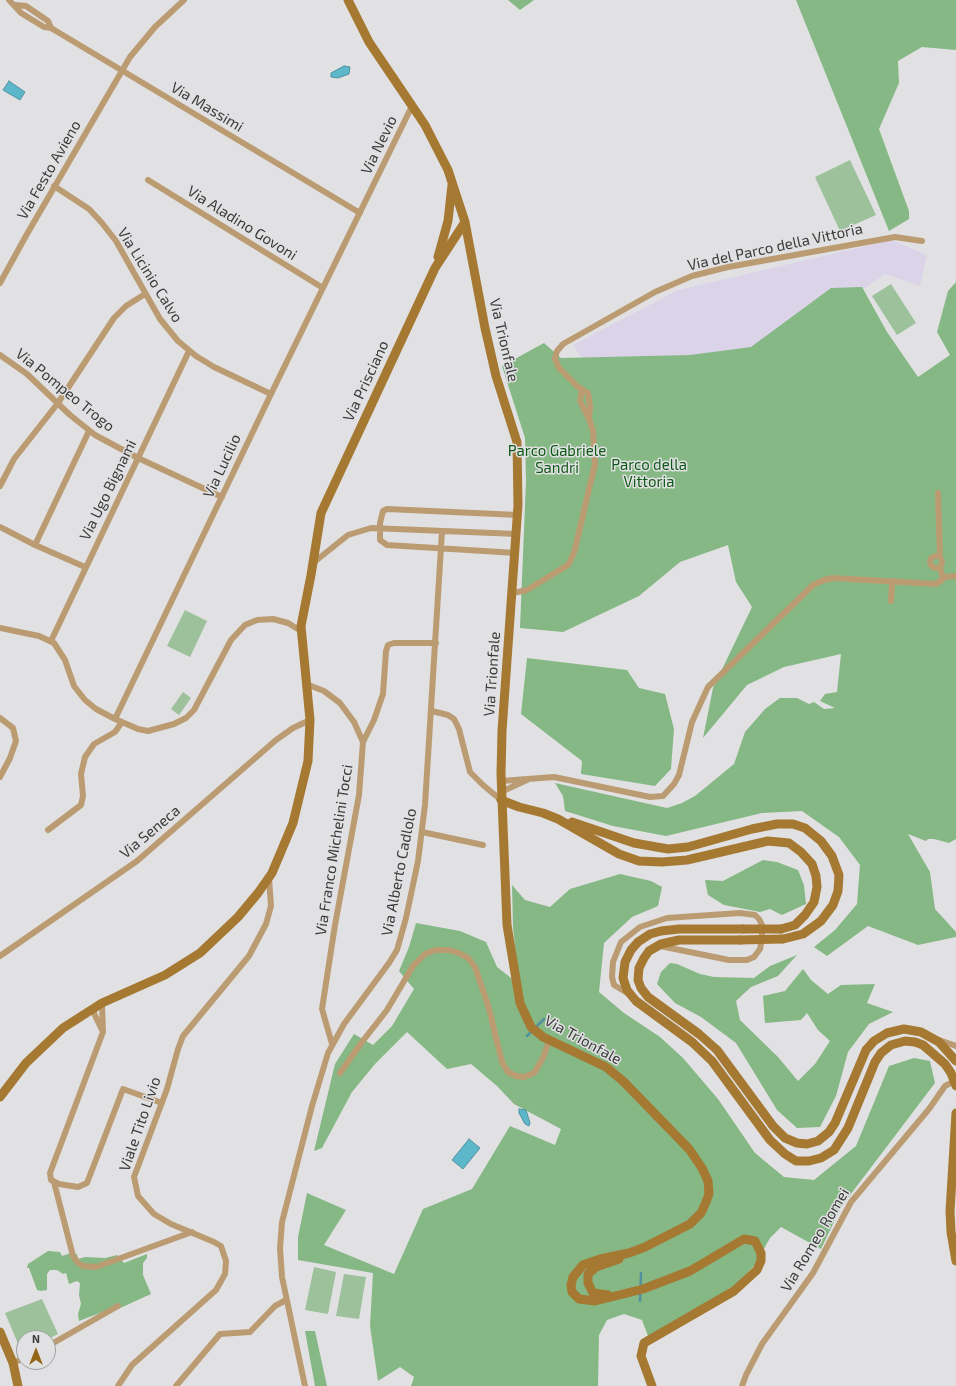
<!DOCTYPE html>
<html>
<head>
<meta charset="utf-8">
<style>
  body { margin:0 }
  #map { position:relative; width:956px; height:1386px; overflow:hidden; background:#e1e1e3; font-family:"Exo 2",sans-serif }
  canvas { display:block }
  .north { position:absolute; left:16px; top:1330px; width:40px; height:40px; box-sizing:border-box; background:#e1e1e3; border:1px solid #9e9fa0; border-radius:50%; rotate:0deg; font-size:11px; font-weight:700; line-height:16px; text-align:center; color:#3a3b3b }
  .north::after { content:''; display:block; margin:auto; width:14px; height:18px; background:#966617; clip-path:polygon(50% 0,100% 100%,50% 72%,0 100%) }
</style>
</head>
<body>
<div id="map">
<canvas width="956" height="1386"></canvas>
<div class="north">N</div>
</div>
<script>
const g = document.querySelector('canvas').getContext('2d');
g.lineJoin = 'round';
function paint(path, color) { g.fillStyle = color; g.fill(path, 'evenodd'); }
const toPath = rows => new Path2D(rows.map(r => 'M' + r).join(''));
function trace(path, color, width, dash) { g.strokeStyle = color; g.lineWidth = width; g.lineCap = dash ? 'butt' : 'round'; g.setLineDash(dash || []); g.stroke(path); }
function label(font, color, halo, rows, align = 'center') {
  g.font = font + ' "Exo 2",sans-serif'; g.lineWidth = 3; g.setLineDash([]); g.textBaseline = 'middle'; g.strokeStyle = halo; g.fillStyle = color; for (const [text, x, y, turn = 0] of rows) {
    g.save(); g.translate(x, y); g.rotate((+turn || 0) * Math.PI / 180); g.textAlign = isNaN(turn) ? turn : align; if (halo) g.strokeText(text, 0, 0); g.fillText(text, 0, 0); g.restore();
  }
}
const education = toPath([
  [892,240,927,255,920,286,885,274,744,370,588,368,573,345,678,290]
]);
const green = toPath([
  [850,160,876,215,840,231,815,177],
  [891,284,916,323,897,335,872,296],
  [185,610,207,621,190,657,167,646],
  [183,692,191,698,179,715,171,709],
  [314,1267,336,1272,328,1314,305,1310],
  [344,1274,366,1277,359,1319,336,1316],
  [42,1299,58,1334,48,1339,24,1338,24,1352,22,1353,5,1313]
]);
const forest = toPath([
  [508,0,534,0,520,10],
  [796,0,956,0,956,50,922,47,898,61,899,83,879,129,909,211,909,219,889,231],
  [956,282,956,839,949,843,934,839,928,839,926,841,908,834,930,872,935,909,956,932,956,937,918,945,868,926,827,956,814,947,835,930,857,904,860,865,839,837,802,811,762,813,666,836,613,826,565,811,563,796,555,783,667,808,682,803,695,796,734,764,745,732,765,709,780,698,797,698,809,704,814,702,824,709,835,708,820,701,825,694,837,692,841,654,784,667,747,685,703,738,713,688,752,607,736,582,728,545,680,562,639,596,563,632,520,628,526,481,525,438,502,366,544,343,561,358,690,355,751,347,831,288,862,287,887,332,918,377,950,355,937,332,948,291],
  [527,658,627,670,639,688,665,694,674,729,671,769,655,786,581,774,582,761,521,714],
  [763,860,777,862,798,870,804,885,806,904,782,915,770,909,760,912,724,905,708,895,705,880,723,881],
  [620,874,651,881,662,887,658,906,632,917,604,943,599,992,624,1013,660,1037,683,1058,718,1099,755,1153,784,1177,814,1180,856,1146,889,1066,914,1058,930,1061,935,1083,841,1207,821,1249,781,1227,770,1238,755,1265,729,1292,648,1336,642,1320,624,1314,607,1320,599,1335,598,1386,411,1386,414,1377,400,1367,378,1381,370,1326,373,1273,298,1260,298,1237,307,1193,346,1210,324,1245,394,1274,423,1209,472,1189,510,1126,555,1145,561,1129,514,1104,497,1086,471,1064,447,1069,407,1032,375,1064,352,1092,322,1148,314,1151,335,1064,354,1034,373,1045,392,1026,414,989,399,971,409,947,416,923,460,931,486,942,497,967,515,981,517,964,513,927,512,885,525,900,550,907,570,889],
  [797,955,778,976,751,987,736,1001,740,1020,778,1057,798,1081,815,1064,830,1041,818,1030,807,1013,801,1020,765,1023,763,996,785,991,803,969,811,980,828,994,841,985,875,984,867,1003,893,1012,869,1024,848,1052,836,1096,820,1127,797,1128,777,1110,736,1043,701,1017,675,1003,657,984,661,972,670,963,677,964,700,974,714,977,754,978,770,966],
  [48,1251,60,1252,62,1256,71,1253,77,1254,78,1259,85,1257,105,1258,117,1255,124,1263,147,1254,147,1258,143,1263,143,1275,151,1294,118,1309,108,1310,79,1321,78,1314,81,1304,79,1295,80,1283,77,1281,69,1284,66,1273,63,1274,57,1270,50,1270,47,1274,47,1290,41,1291,37,1290,29,1268,27,1268,28,1264],
  [305,1331,315,1331,327,1386,315,1386]
]);
const water = toPath([
  [344,66,350,67,349,74,338,78,331,77,331,73,344,66],
  [9,81,25,92,20,100,3,90,9,81],
  [519,1109,526,1110,530,1123,529,1126,525,1124,519,1113,519,1109],
  [469,1139,480,1148,463,1169,452,1160,469,1139]
]);
const stream = toPath([
  [527,1036,544,1019],
  [640,1301,641,1273]
]);
const street = toPath([
  [9,0,21,13,44,27,51,28,360,213],
  [15,5,26,6,48,21,51,28],
  [148,180,323,288],
  [54,186,89,209,102,223,116,241,160,319,178,341,196,356,214,367,271,394],
  [0,283,27,234,130,57,155,27,184,0],
  [0,355,27,374,70,415,95,435,138,458,222,497],
  [589,419,590,406,588,393,578,387,559,368,555,359,557,351,563,344,655,292,692,276,728,267,895,237,922,241],
  [0,486,14,459,58,403,114,318,126,306,145,294],
  [938,493,940,557],
  [0,527,35,545,85,567],
  [35,545,89,431],
  [516,553,387,545,380,540,380,523,383,511,387,509,518,515],
  '930 562a6 6 0 1 1 12 0a6 6 0 1 1-12 0Z',
  [313,563,348,535,371,528,517,534],
  [943,577,956,576],
  [513,593,527,590,568,565,574,553,595,464,593,431,589,419,580,401,582,389],
  [891,601,892,581],
  [0,628,39,636,54,643,65,660,74,686,85,700,96,709,115,719,138,729,148,731,174,724,186,718,194,710,231,640,245,625,257,620,273,619,288,623,301,631],
  [51,641,189,351],
  [306,684,324,691,340,703,354,722,363,742,359,795,335,925,322,1009,332,1044],
  [432,711,448,715,454,719,459,729,470,772,483,785,501,800],
  [0,718,13,728,16,741,10,758,0,777],
  [115,719,271,394,412,106],
  [363,742,374,720,383,694,386,651,388,645,394,643,436,643],
  [501,781,554,777,650,797,663,796,674,784,679,775,692,722,708,687,813,585,824,580,833,578,936,584,943,579,940,567],
  [501,792,529,779],
  [48,830,81,805,83,796,81,774,85,757,94,744,115,732,122,722],
  [422,832,483,845],
  [0,956,137,861,276,740,293,728,310,720],
  [629,994,614,985,612,977,613,962,621,942,640,927,667,918,740,913,755,915,759,919,762,925,762,939,760,949,754,957,747,960,729,960,660,946],
  [102,1003,103,1032,50,1173,51,1180,59,1184,78,1187,87,1183,123,1089,162,1103],
  [92,1009,102,1030],
  [939,1040,956,1046],
  [340,1073,362,1042,387,1010,413,966,425,954,435,950,449,950,459,953,468,958,475,967,488,1005,502,1062,508,1072,516,1076,524,1077,534,1073,543,1058,549,1041],
  [54,1182,73,1256,78,1263,83,1266,96,1267,192,1232],
  [48,1346,118,1306],
  [13,1363,24,1358],
  [118,1386,132,1365,216,1290,225,1274,226,1261,221,1246,214,1242,171,1224,154,1214,138,1196,134,1177,167,1089,178,1049,183,1036,249,956,266,924,271,906,269,878],
  [176,1386,220,1334,250,1332,275,1306,286,1300],
  [305,1386,282,1277,280,1248,282,1222,312,1106,328,1053,344,1024,389,963,397,950,406,918,418,861,425,805,442,531],
  [742,1386,746,1375,762,1344,813,1273,851,1202,929,1109,945,1086,955,1081]
]);
const secondary = toPath([
  [348,0,369,42,425,125,448,170,465,222,485,328,496,376,517,442,518,505,502,731,501,774,507,925,520,1003,531,1027,543,1037,606,1067,623,1081,689,1149,702,1168,708,1181,709,1194,706,1202,701,1213,690,1224,645,1247,629,1253,600,1259,583,1265,573,1277,571,1285,572,1292,579,1299,595,1301,643,1289,690,1271,744,1239,755,1241,761,1253,761,1261,757,1270,734,1291,644,1343,641,1356,652,1386],
  [438,257,448,221,452,185],
  [501,800,519,807,543,813,558,819,619,854,639,861,662,862,687,860,768,841,789,843,801,852,812,864,816,876,817,887,814,902,805,915,795,925,781,929],
  [572,822,634,843,668,849,688,847,752,829,777,824,793,824,805,828,821,841,832,856,839,875,838,891,833,905,821,921,803,934,783,939],
  [743,929,679,929,661,931,650,934,638,942,631,950,625,962,623,978,627,990,636,1001,692,1042,712,1061,770,1140,785,1154,796,1161,809,1161,821,1158,834,1150,848,1128,875,1062,881,1053,891,1045,905,1041,915,1042,923,1045,945,1064,951,1073,956,1086],
  [740,940,679,940,661,944,649,951,644,958,639,968,638,980,641,988,648,997,699,1034,717,1050,773,1126,785,1138,797,1143,807,1144,818,1141,829,1132,835,1123,866,1050,874,1041,887,1033,904,1029,921,1032,939,1042,956,1061],
  [0,1097,26,1063,63,1028,102,1003,165,975,200,953,238,917,258,893,272,873,293,823,308,761,310,720,301,626,311,575,321,513,435,268,465,222],
  [956,1113,950,1211,951,1232,956,1261],
  [608,1295,593,1293,588,1283,588,1274,596,1267,619,1259],
  [0,1332,13,1363,18,1386]
]);
const secondaryBridge = toPath([
  [743,929,781,929],
  [740,940,783,939]
]);
const streetNames = [
  ["Via Massimi",207,107,31],
  ["Via Nevio",379,145,-64],
  ["Via Festo Avieno",49,170,-60],
  ["Via Aladino Govoni",242,223,32],
  ["Via del Parco della Vittoria",775,247,-12],
  ["Via Licinio Calvo",150,275,58],
  ["Via Trionfale",504,340,77],
  ["Via Prisciano",366,381,-65],
  ["Via Pompeo Trogo",65,390,39],
  ["Via Lucilio",222,466,-65],
  ["Via Ugo Bignami",108,490,-64],
  ["Via Trionfale",492,674,-86],
  ["Via Seneca",150,832,-40],
  ["Via Franco Michelini Tocci",334,850,-81],
  ["Via Alberto Cadlolo",399,872,-79],
  ["Via Trionfale",583,1040,29],
  ["Viale Tito Livio",140,1124,-71],
  ["Via Romeo Romei",815,1240,-59]
];
const parkNames = [
  ["Parco Gabriele",557,451],
  ["Sandri",557,468],
  ["Parco della",649,465],
  ["Vittoria",649,482]
];
paint(education, '#dbd4e9');
paint(green, '#9cc19b');
paint(forest, '#85b884');
paint(water, '#5cb7cb');
trace(water, '#5292a0', 1);
trace(stream, '#5292a0', 2.5);
trace(street, '#bb9c72', 6);
trace(secondary, '#a67933', 9);
trace(secondaryBridge, '#a67933', 9);
label('15px', '#3a3b3b', '#e1e1e3', streetNames);
label('15px', '#0f5917', '#e1e1e3', parkNames);
</script>
</body>
</html>
